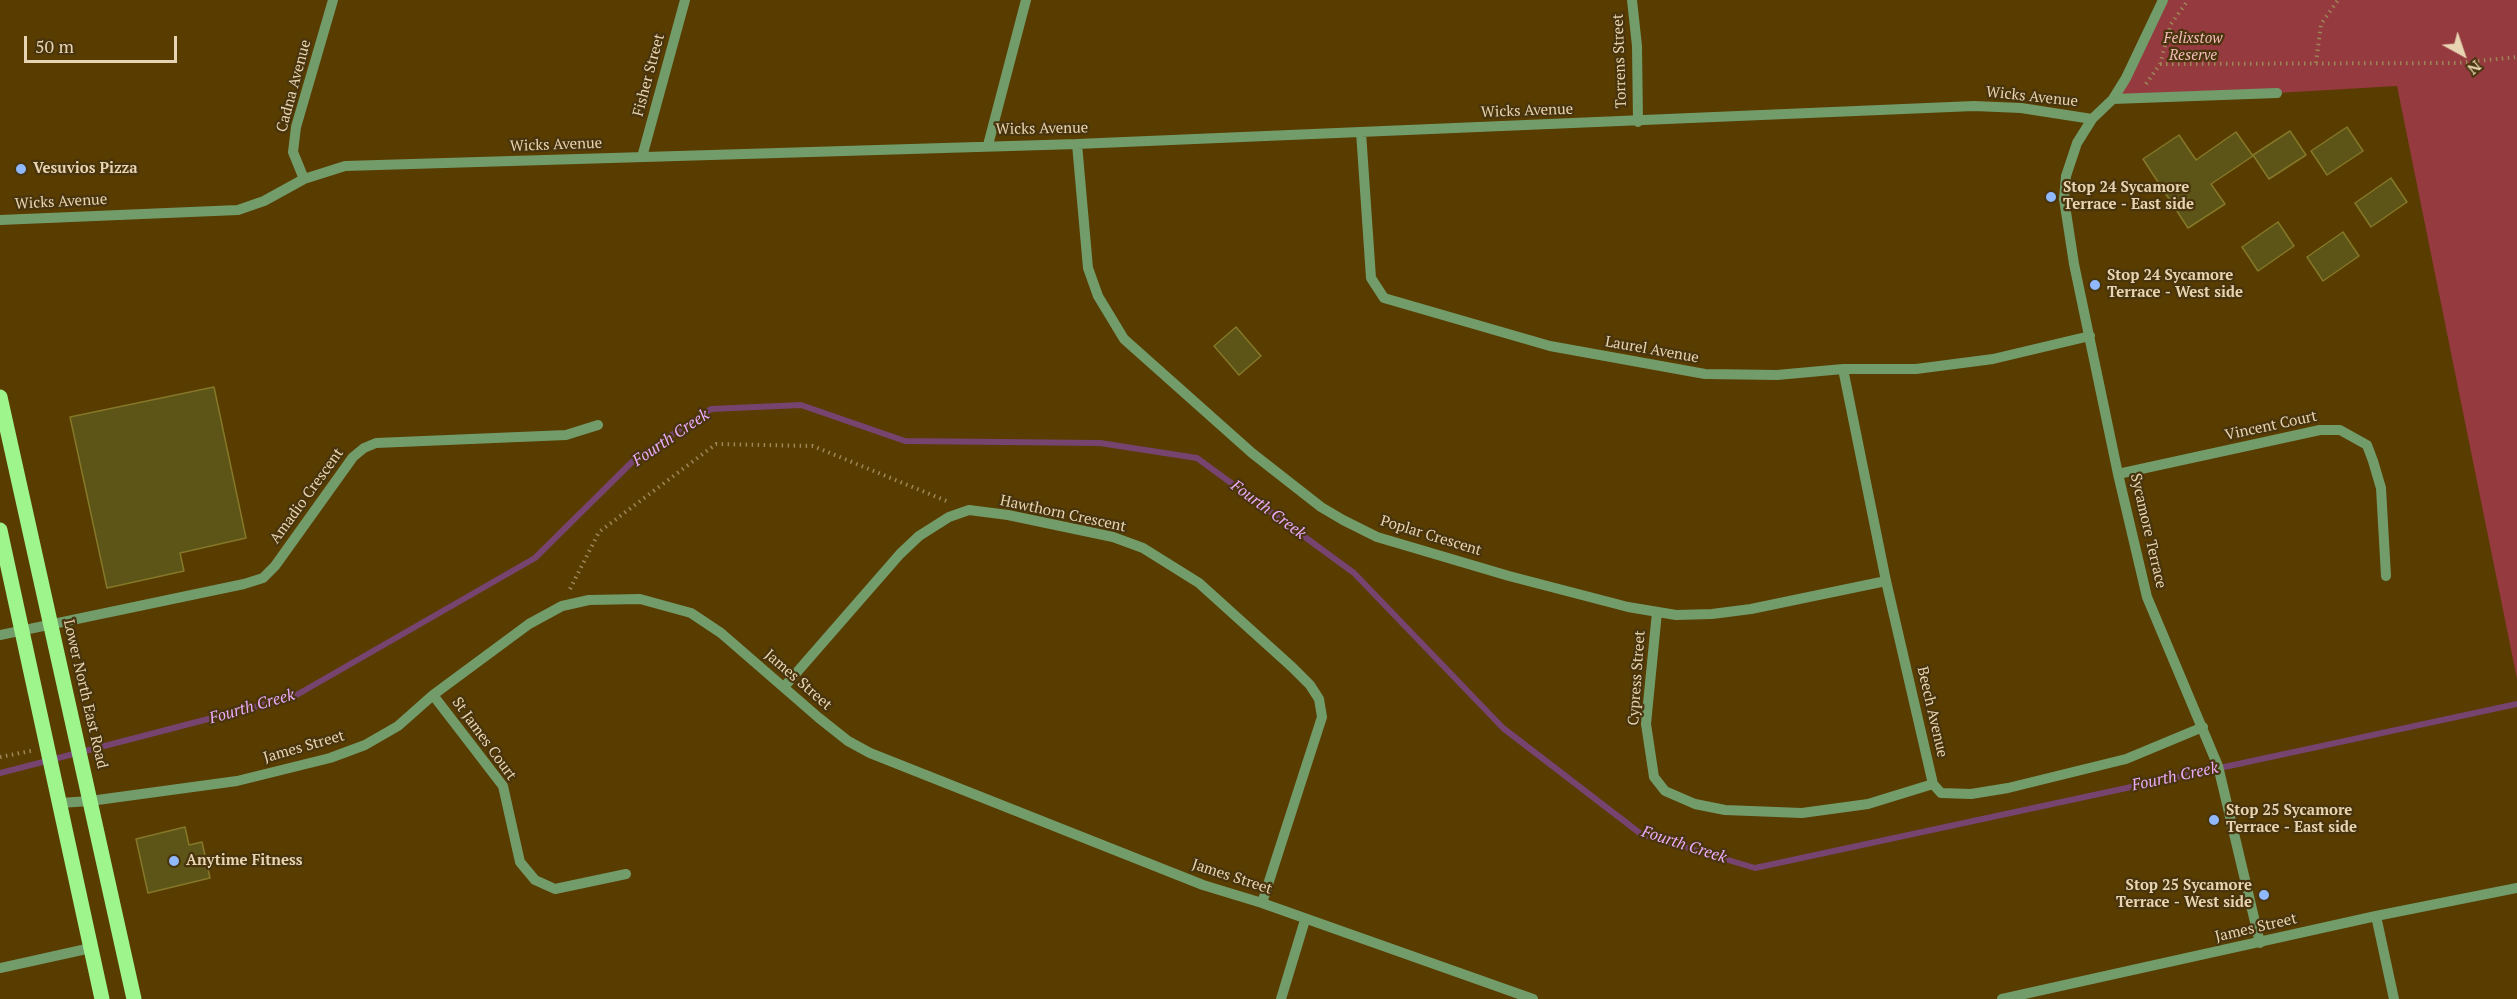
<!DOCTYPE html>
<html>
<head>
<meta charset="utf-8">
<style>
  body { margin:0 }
  #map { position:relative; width:2517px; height:999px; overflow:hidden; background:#583c00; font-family:"PT Serif",serif }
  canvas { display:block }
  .north { position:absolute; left:2433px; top:24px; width:60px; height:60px; -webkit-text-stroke:4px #48340d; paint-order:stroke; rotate:140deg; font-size:16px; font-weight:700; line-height:24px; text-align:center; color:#e8d4b2 }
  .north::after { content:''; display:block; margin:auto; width:21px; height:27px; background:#e8d4b2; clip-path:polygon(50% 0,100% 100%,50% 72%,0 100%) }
  .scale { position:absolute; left:24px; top:36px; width:153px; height:27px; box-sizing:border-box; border:3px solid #e8d4b2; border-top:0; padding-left:8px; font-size:18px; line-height:21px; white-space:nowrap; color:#e8d4b2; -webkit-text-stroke:4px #48340d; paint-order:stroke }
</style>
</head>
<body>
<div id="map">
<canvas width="2517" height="999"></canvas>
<div class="north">N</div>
<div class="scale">50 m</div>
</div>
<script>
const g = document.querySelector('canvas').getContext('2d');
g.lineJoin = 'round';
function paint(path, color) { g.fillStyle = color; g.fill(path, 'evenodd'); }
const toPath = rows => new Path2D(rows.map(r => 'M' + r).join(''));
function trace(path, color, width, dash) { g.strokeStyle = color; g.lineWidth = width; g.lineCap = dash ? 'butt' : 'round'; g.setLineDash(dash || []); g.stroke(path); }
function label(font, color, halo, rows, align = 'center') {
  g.font = font + ' "PT Serif",serif'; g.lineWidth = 4.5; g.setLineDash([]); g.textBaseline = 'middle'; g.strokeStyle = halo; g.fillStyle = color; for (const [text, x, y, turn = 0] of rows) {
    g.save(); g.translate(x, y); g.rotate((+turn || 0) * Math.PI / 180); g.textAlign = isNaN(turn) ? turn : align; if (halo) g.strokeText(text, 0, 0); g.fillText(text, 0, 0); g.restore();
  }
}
const green = toPath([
  [2163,0,2517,0,2517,679,2397,86,2277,93,2113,99]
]);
const stream = toPath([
  [0,773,293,697,535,558,635,459,711,409,801,405,905,441,1100,443,1197,458,1354,573,1503,728,1641,834,1755,868,2517,704]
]);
const building = toPath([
  [2347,127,2363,151,2327,175,2311,151,2347,127],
  [2290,131,2306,155,2269,179,2253,155,2290,131],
  [2236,132,2253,156,2211,184,2225,204,2188,228,2143,159,2179,135,2196,160,2236,132],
  [2391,178,2407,202,2371,227,2355,203,2391,178],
  [2278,222,2294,246,2258,271,2242,247,2278,222],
  [2343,232,2359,256,2323,281,2307,257,2343,232],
  [1236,327,1261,356,1239,375,1214,346,1236,327],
  [214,387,246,538,180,553,184,571,107,588,70,417,214,387],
  [185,827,189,845,202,842,210,878,148,893,136,839,185,827]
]);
const path = toPath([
  [2316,63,2321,24,2338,0],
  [2160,64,2457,63,2517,57],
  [2146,84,2160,64,2171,24,2188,0],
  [570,589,599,532,716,444,813,446,949,502],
  [0,757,31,751]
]);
const minor = toPath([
  [1632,0,1637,46,1638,122],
  [2163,0,2126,78,2113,99,2092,119,2077,143,2066,176,2064,199,2074,264,2118,474,2147,597,2218,766,2260,943],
  [2113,99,2277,93],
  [1361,132,1371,278,1384,298,1550,346,1705,374,1777,375,1843,369,1916,369,1993,359,2090,336],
  [1077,144,1088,268,1098,296,1124,339,1252,453,1321,507,1343,520,1377,537,1509,576,1628,607,1676,615,1712,614,1751,609,1886,581],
  [988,145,1026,0],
  [642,157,685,0],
  [304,179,293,152,296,127,333,0],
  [0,220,238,210,264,201,304,179,345,166,1077,144,1974,106,2021,108,2092,119],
  [1843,369,1886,581,1933,784,1941,793,1971,794,2008,788,2126,759,2203,727],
  [2118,474,2320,430,2340,430,2367,445,2373,461,2381,488,2386,576],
  [1657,612,1646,724,1654,777,1665,791,1695,804,1725,810,1802,813,1868,804,1933,784],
  [0,635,244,584,263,578,275,566,353,457,364,448,376,443,566,435,598,425],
  [784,687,900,554,919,536,949,517,969,510,1008,515,1113,537,1143,548,1199,583,1292,667,1310,685,1319,699,1322,717,1262,903],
  [433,695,503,786,520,862,535,880,555,889,626,874],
  [60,803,90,801,237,781,330,758,365,745,398,726,433,695,529,624,562,606,589,600,640,599,691,613,721,633,819,718,848,741,870,753,1203,885,1262,903,1533,999],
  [2376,916,2394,999],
  [0,968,91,948],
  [1281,999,1305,920],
  [2002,999,2376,916,2517,888]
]);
const major = toPath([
  [0,397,134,999],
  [0,530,102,999]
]);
const markers = [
  [21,169,6,"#8fb8fd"],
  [2051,197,6,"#8fb8fd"],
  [2095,285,6,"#8fb8fd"],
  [2214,820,6,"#8fb8fd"],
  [174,861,6,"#8fb8fd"],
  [2264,895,6,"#8fb8fd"]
];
const parkNames = [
  ["Felixstow",2193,39],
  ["Reserve",2193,56]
];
const streetNames = [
  ["Torrens Street",1620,61,-92],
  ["Fisher Street",649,75,-75],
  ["Cadna Avenue",294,86,-75],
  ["Wicks Avenue",2032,97,6],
  ["Wicks Avenue",1527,111,-2],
  ["Wicks Avenue",1042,129,-1],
  ["Wicks Avenue",556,145,-2],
  ["Wicks Avenue",61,202,-3],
  ["Laurel Avenue",1652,350,10],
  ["Vincent Court",2271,426,-12],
  ["Amadio Crescent",307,496,-54],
  ["Hawthorn Crescent",1063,514,12],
  ["Sycamore Terrace",2148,531,77],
  ["Poplar Crescent",1431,536,17],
  ["Cypress Street",1637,678,-86],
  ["James Street",798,680,41],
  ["Lower North East Road",85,694,77],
  ["Beech Avenue",1932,712,77],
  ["St James Court",484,739,54],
  ["James Street",304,747,-16],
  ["James Street",1232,877,18],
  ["James Street",2256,928,-13]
];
const poiNames = [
  ["Vesuvios Pizza",33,169],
  ["Stop 24 Sycamore",2063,188],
  ["Terrace - East side",2063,205],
  ["Stop 24 Sycamore",2107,276],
  ["Terrace - West side",2107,293],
  ["Stop 25 Sycamore",2226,811],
  ["Terrace - East side",2226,828],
  ["Anytime Fitness",186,861],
  ["Stop 25 Sycamore",2252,886,"right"],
  ["Terrace - West side",2252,903,"right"]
];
const waterNames = [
  ["Fourth Creek",671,438,-34],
  ["Fourth Creek",1268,510,36],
  ["Fourth Creek",252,707,-16],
  ["Fourth Creek",2175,777,-12],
  ["Fourth Creek",1684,845,18]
];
paint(green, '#953a3e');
trace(stream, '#77436f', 6);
paint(building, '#5d5417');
trace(building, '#857828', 1.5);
trace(path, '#9e8656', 4, [1.5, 4.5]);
trace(minor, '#729c6a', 10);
trace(major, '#9df58c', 15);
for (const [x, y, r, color] of markers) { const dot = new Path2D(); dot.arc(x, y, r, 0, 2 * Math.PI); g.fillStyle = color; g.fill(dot); trace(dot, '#48340d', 2); }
label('italic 15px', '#f3bbb9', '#48340d', parkNames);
label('15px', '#e8d4b2', '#48340d', streetNames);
label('bold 15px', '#e8d4b2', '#48340d', poiNames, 'left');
label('italic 16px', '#ecabfa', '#48340d', waterNames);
</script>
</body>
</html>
